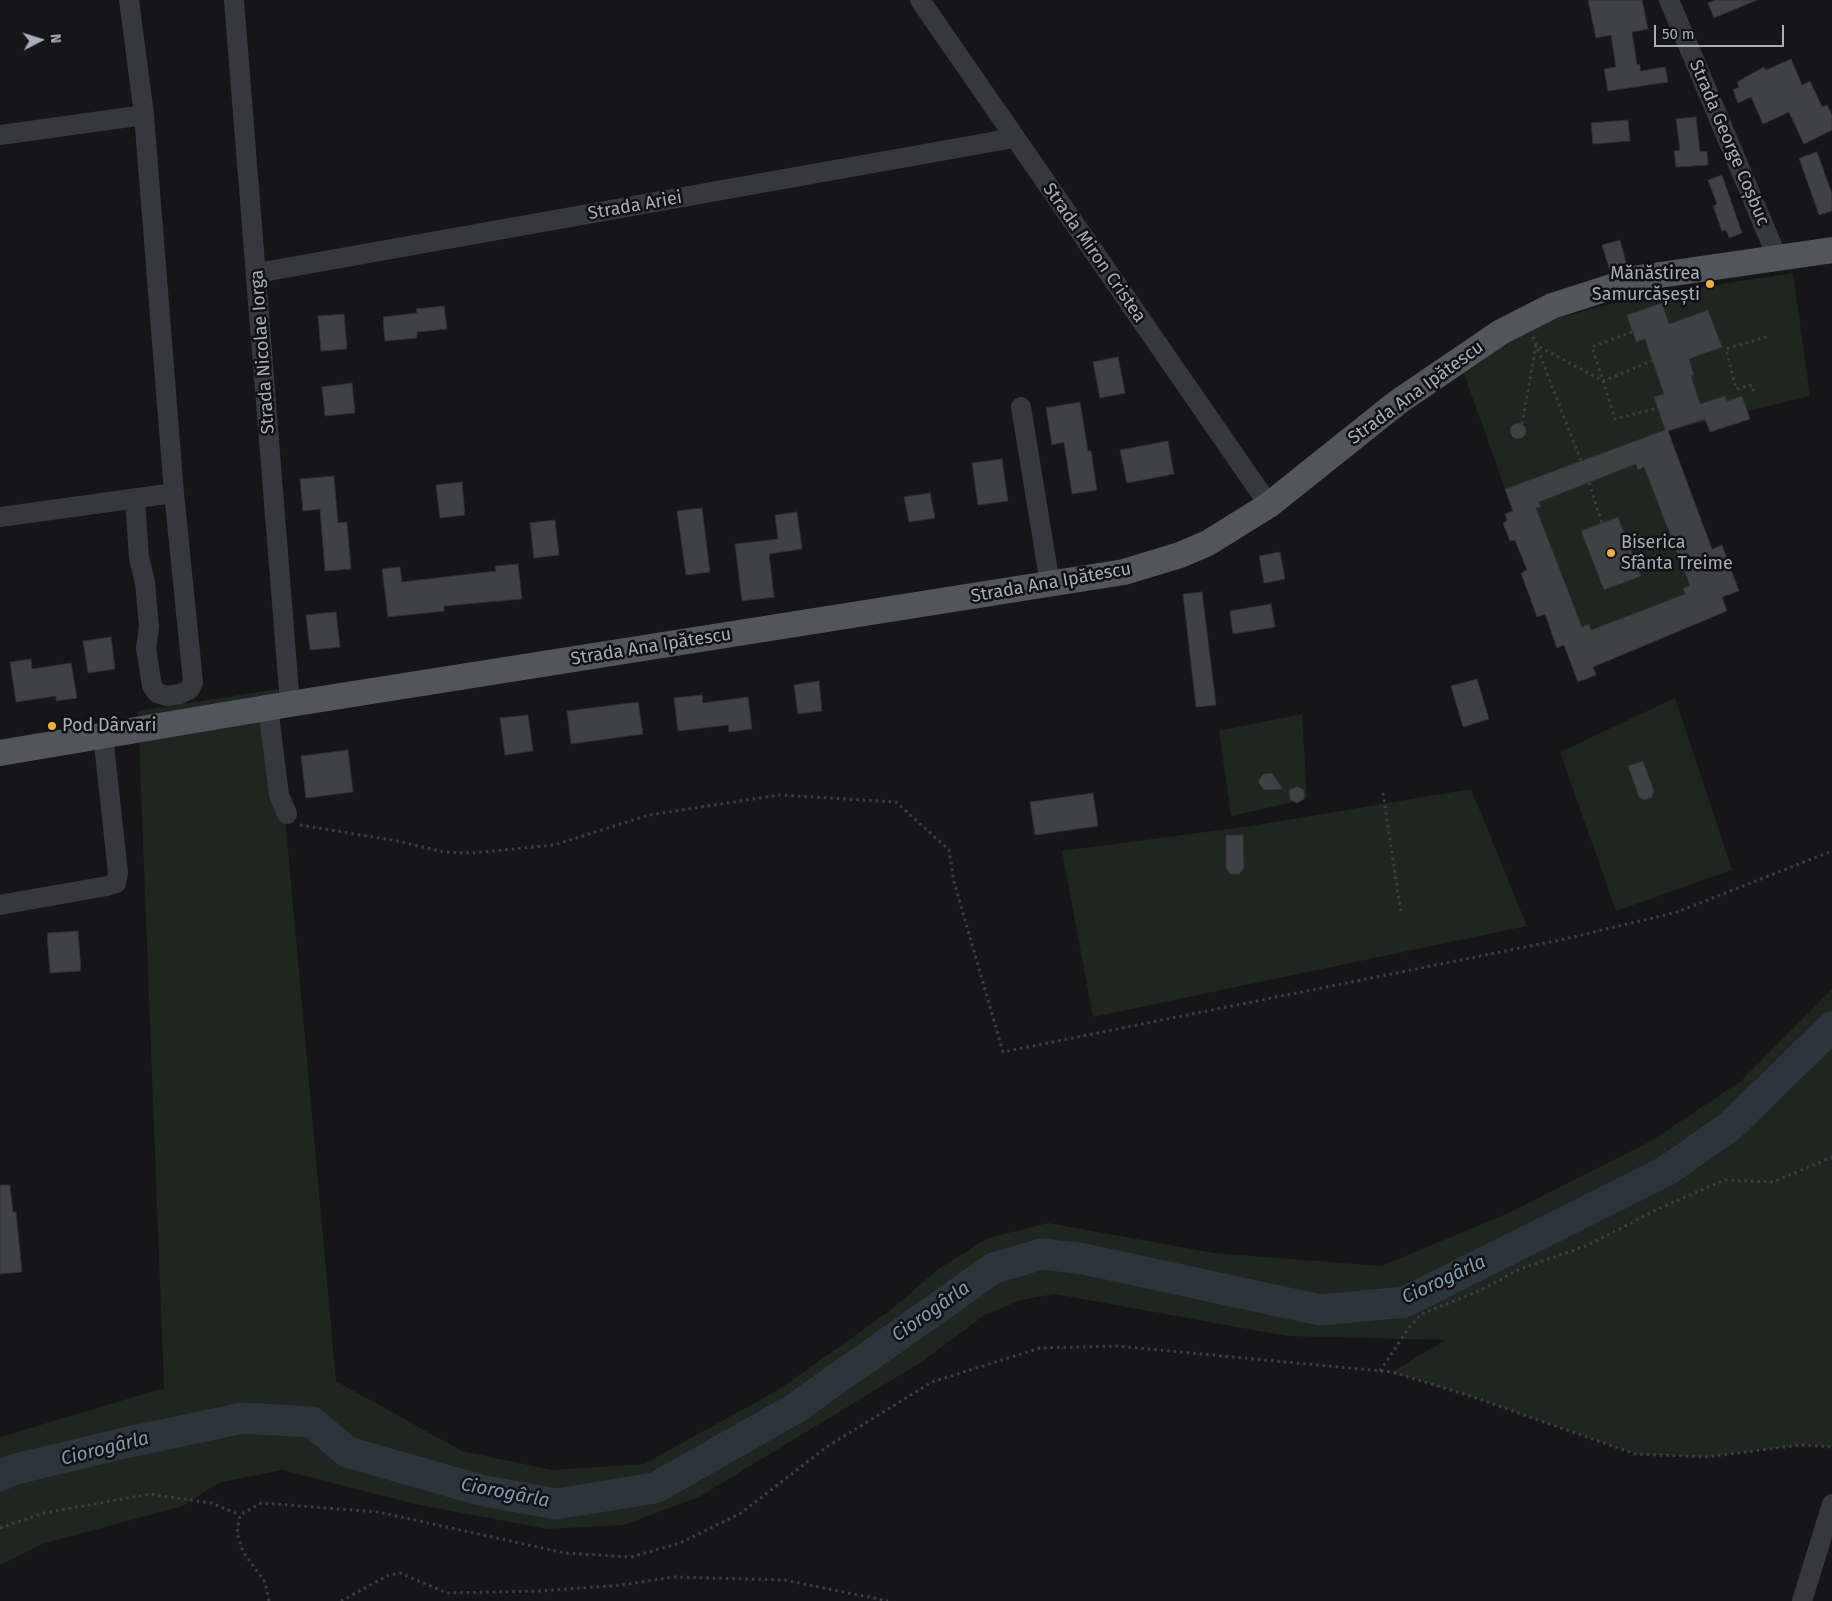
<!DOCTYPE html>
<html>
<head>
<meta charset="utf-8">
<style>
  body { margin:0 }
  #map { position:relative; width:1832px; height:1601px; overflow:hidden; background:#161618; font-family:"Fira Sans",sans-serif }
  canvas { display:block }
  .north { position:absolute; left:15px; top:15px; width:50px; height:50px; -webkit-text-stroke:4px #111113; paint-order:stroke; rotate:85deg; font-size:14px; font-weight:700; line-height:20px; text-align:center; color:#a8adb8 }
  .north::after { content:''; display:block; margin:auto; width:18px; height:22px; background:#a8adb8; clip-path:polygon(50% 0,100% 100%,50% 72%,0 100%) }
  .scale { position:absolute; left:1654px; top:25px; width:130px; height:22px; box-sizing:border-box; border:2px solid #a8adb8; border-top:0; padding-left:6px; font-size:15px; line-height:18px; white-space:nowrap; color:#a8adb8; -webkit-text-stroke:4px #111113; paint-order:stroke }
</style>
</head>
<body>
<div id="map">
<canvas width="1832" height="1601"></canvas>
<div class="north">N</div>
<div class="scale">50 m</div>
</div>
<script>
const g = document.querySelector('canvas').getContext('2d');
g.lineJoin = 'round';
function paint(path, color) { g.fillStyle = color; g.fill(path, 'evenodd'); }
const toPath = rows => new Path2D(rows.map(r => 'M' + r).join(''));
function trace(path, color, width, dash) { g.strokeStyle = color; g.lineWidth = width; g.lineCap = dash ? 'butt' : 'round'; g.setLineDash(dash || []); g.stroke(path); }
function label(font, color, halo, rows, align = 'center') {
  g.font = font + ' "Fira Sans",sans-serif'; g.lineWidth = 5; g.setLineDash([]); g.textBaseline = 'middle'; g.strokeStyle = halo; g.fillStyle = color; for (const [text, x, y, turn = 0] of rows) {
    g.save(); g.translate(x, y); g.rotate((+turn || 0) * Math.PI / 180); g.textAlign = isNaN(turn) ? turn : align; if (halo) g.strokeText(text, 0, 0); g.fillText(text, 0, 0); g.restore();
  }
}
const green = toPath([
  [1793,273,1810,396,1654,434,1505,489,1464,374,1514,338,1551,320,1636,297],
  [1636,464,1638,469,1644,467,1690,586,1683,588,1685,594,1591,630,1589,624,1582,627,1536,509,1541,507,1539,502],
  [278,689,285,817,336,1381,462,1451,552,1470,644,1464,778,1390,892,1309,937,1270,988,1238,1048,1223,1214,1253,1381,1266,1509,1213,1651,1141,1741,1081,1832,989,1832,1447,1801,1445,1706,1457,1635,1454,1470,1396,1392,1372,1445,1340,1287,1336,1055,1294,1021,1300,985,1315,923,1361,699,1497,624,1525,547,1529,415,1504,282,1470,218,1483,183,1506,42,1544,0,1565,0,1437,164,1388,138,711],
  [1675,698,1732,870,1616,911,1560,752],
  [1302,714,1307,799,1231,816,1219,731],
  [1471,789,1527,926,1093,1017,1062,851,1251,826]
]);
const river = toPath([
  [0,1476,12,1470,124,1443,243,1418,312,1422,347,1452,480,1490,556,1504,655,1488,794,1409,994,1268,1042,1254,1084,1259,1320,1310,1405,1302,1666,1171,1728,1128,1832,1027]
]);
const building = toPath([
  [1588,0,1642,0,1648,29,1632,32,1637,65,1640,64,1640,71,1665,67,1668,82,1608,91,1604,69,1616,67,1611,35,1596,38,1588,0],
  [1715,0,1757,0,1714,18,1708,3,1715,0],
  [1791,59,1802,85,1810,81,1822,107,1827,105,1832,115,1832,130,1804,144,1789,112,1763,124,1751,97,1738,103,1733,90,1739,87,1737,82,1764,67,1766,70,1791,59],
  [1696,117,1700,152,1707,151,1708,165,1676,167,1674,151,1680,150,1676,119,1696,117],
  [1628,120,1630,141,1593,144,1591,123,1628,120],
  [1817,152,1832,194,1832,211,1819,215,1799,158,1817,152],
  [1722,175,1742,233,1729,238,1726,230,1722,231,1713,206,1717,204,1708,180,1722,175],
  [1620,240,1627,266,1610,271,1602,245,1620,240],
  [1662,303,1669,324,1708,310,1722,347,1689,359,1694,375,1691,376,1700,404,1725,396,1727,401,1742,396,1750,419,1710,432,1705,419,1668,431,1712,549,1722,545,1739,591,1722,597,1727,611,1593,667,1596,675,1578,682,1564,645,1557,648,1545,614,1537,617,1521,573,1527,570,1515,540,1510,541,1503,523,1507,521,1505,514,1513,511,1505,489,1665,430,1654,397,1664,394,1645,339,1636,342,1627,315,1662,303],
  [1636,464,1638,470,1644,467,1690,586,1683,588,1685,594,1591,630,1589,624,1582,627,1536,508,1541,507,1539,502,1636,464],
  [444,306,447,329,417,332,417,338,385,341,383,317,417,313,416,309,444,306],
  [344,314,347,349,321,351,318,316,344,314],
  [1118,357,1125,393,1100,398,1093,362,1118,357],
  [352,383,355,413,325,416,322,387,352,383],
  [1080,402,1088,451,1091,451,1097,490,1072,494,1064,442,1052,445,1046,408,1080,402],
  '1510 431a8 8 0 1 1 16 0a8 8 0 1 1-16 0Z',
  [1168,441,1174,474,1127,483,1120,450,1168,441],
  [1002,459,1008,501,978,505,972,463,1002,459],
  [334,476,338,523,347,522,351,569,325,571,320,509,303,511,300,479,334,476],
  [462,482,465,515,440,518,436,485,462,482],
  [930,493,935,518,909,522,904,497,930,493],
  [702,508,710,572,686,575,677,511,702,508],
  [797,512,802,549,769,554,774,597,742,601,735,544,778,539,775,515,797,512],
  [1618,517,1641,576,1604,590,1581,531,1618,517],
  [555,520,559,555,534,558,530,523,555,520],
  [1280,552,1285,579,1264,583,1259,556,1280,552],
  [518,564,522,599,444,606,444,611,388,617,382,569,400,567,402,582,496,571,495,566,518,564],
  [1202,592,1216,705,1196,707,1183,594,1202,592],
  [1271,604,1275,627,1233,634,1230,611,1271,604],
  [336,612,340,647,310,650,306,615,336,612],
  [111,637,115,669,88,673,83,641,111,637],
  [31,659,32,669,71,663,77,698,56,701,56,696,16,702,10,662,31,659],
  [1477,679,1489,719,1463,727,1451,686,1477,679],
  [819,681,822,711,798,714,794,685,819,681],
  [702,695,703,703,748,697,752,729,729,732,728,725,678,731,674,698,702,695],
  [638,702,643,734,571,744,567,711,638,702],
  [528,715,533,751,505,755,500,718,528,715],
  [348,750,353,792,306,798,301,756,348,750],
  [1643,761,1654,791,1652,797,1644,800,1639,797,1628,766,1643,761],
  [1272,773,1283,789,1264,790,1258,782,1263,774,1272,773],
  [1297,786,1304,790,1304,799,1297,803,1290,800,1289,790,1297,786],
  [1093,793,1098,826,1035,835,1030,802,1093,793],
  [1226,835,1243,835,1244,868,1239,874,1230,874,1226,868,1226,835],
  [78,931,81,971,50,973,47,933,78,931],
  [0,1185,10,1185,13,1212,16,1212,22,1272,0,1274,0,1185]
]);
const path = toPath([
  [1632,332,1592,347,1603,381,1615,419,1658,408],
  [1533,337,1581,461],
  [1754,391,1752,385,1736,389,1726,349,1770,336],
  [1522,424,1536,345,1603,381,1652,361],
  [1589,483,1602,523],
  [1383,793,1401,913],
  [300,825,397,841,444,852,472,853,554,845,649,815,779,795,896,802,949,850,954,882,1003,1052,1565,939,1677,912,1832,851],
  [1380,1371,1408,1329,1421,1314,1479,1291,1520,1269,1586,1246,1660,1208,1725,1180,1773,1182,1832,1157],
  [0,1528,44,1513,150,1494,211,1503,240,1515],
  [269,1601,265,1582,243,1552,237,1533,240,1515,261,1503,378,1512,565,1553,631,1557,680,1543,741,1513,828,1446,932,1382,1040,1348,1117,1346,1392,1372,1470,1396,1635,1454,1706,1457,1801,1445,1832,1447],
  [341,1601,387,1576,400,1573,447,1593,540,1591,622,1585,674,1577,784,1580,888,1601]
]);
const minor = toPath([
  [129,0,144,115,174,493,193,682,190,689,180,694,167,696,157,693,152,686,146,648,149,627,145,582,139,558,135,498],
  [234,0,290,704],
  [920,0,1269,505],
  [1669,0,1777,257],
  [0,135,144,115],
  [257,273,1014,138],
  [1021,407,1050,584],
  [0,517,174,493],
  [268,707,279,795,287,814],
  [0,905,107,886,116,883,118,873,103,735],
  [1802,1601,1832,1504]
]);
const major = toPath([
  [0,753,290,704,1124,572,1180,555,1208,543,1269,505,1398,402,1501,332,1552,306,1639,278,1832,250]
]);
const markers = [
  [1710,284,5,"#f2b134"],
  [1611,553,5,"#f2b134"],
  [52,726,5,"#f2b134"]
];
const streetNames = [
  ["Strada George Coșbuc",1729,143,67],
  ["Strada Ariei",635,206,-10],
  ["Strada Miron Cristea",1094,253,55],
  ["Strada Nicolae Iorga",263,352,-94],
  ["Strada Ana Ipătescu",1416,393,-36],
  ["Strada Ana Ipătescu",1051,583,-10],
  ["Strada Ana Ipătescu",651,647,-9]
];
const poiNames = [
  ["Mănăstirea",1700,274,"right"],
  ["Samurcășești",1700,295,"right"],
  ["Biserica",1621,543],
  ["Sfânta Treime",1621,564],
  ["Pod Dârvari",62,726]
];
const waterNames = [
  ["Ciorogârla",1444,1280,-25],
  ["Ciorogârla",931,1312,-35],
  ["Ciorogârla",105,1449,-14],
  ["Ciorogârla",505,1493,11]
];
paint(green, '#1e261f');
trace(river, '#2c353c', 31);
paint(building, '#404145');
trace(building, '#303034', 1);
trace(path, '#3d3f44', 3, [2.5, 4]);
trace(minor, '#37383d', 20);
trace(major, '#53555c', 26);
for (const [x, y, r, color] of markers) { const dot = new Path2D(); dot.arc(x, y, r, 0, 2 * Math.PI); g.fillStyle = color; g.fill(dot); trace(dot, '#111113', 2); }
label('18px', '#a8adb8', '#111113', streetNames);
label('18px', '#a8adb8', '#111113', poiNames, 'left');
label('italic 19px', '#7f9bb3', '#111113', waterNames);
</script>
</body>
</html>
